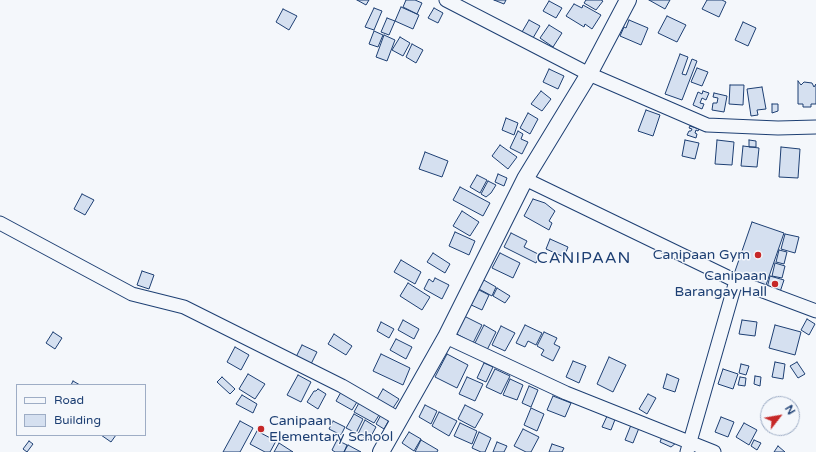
<!DOCTYPE html>
<html>
<head>
<meta charset="utf-8">
<style>
  body { margin:0 }
  #map { position:relative; width:816px; height:452px; overflow:hidden; background:#f4f7fb; font-family:"Varela Round",sans-serif }
  canvas { display:block }
  .legend { position:absolute; left:16px; top:384px; width:130px; height:52px; box-sizing:border-box; background:#f4f7fb; border:1px solid #9eadc5; margin:0; padding:5px 7px; list-style:none; font-size:12px; color:#1d3f73 }
  .legend li { display:flex; align-items:center; gap:8px; height:20px }
  .legend b { width:20px; border:1px solid #9eadc5 }
  .north { position:absolute; left:760px; top:396px; width:40px; height:40px; box-sizing:border-box; background:#f4f7fb; border:1px solid #9eadc5; border-radius:50%; rotate:59deg; font-size:11px; font-weight:700; line-height:16px; text-align:center; color:#1d3f73 }
  .north::after { content:''; display:block; margin:auto; width:14px; height:18px; background:#c62828; clip-path:polygon(50% 0,100% 100%,50% 72%,0 100%) }
</style>
</head>
<body>
<div id="map">
<canvas width="816" height="452"></canvas>
<ul class="legend">
<li><b style="height:5px;background:#f4f7fb"></b>Road</li>
<li><b style="height:11px;background:#d5e0f0"></b>Building</li>
</ul>
<div class="north">N</div>
</div>
<script>
const g = document.querySelector('canvas').getContext('2d');
g.lineJoin = 'round';
function paint(path, color) { g.fillStyle = color; g.fill(path, 'evenodd'); }
const toPath = rows => new Path2D(rows.map(r => 'M' + r).join(''));
function trace(path, color, width, dash) { g.strokeStyle = color; g.lineWidth = width; g.lineCap = dash ? 'butt' : 'round'; g.setLineDash(dash || []); g.stroke(path); }
function label(font, color, halo, rows, align = 'center') {
  g.font = font + ' "Varela Round",sans-serif'; g.lineWidth = 3; g.setLineDash([]); g.textBaseline = 'middle'; g.strokeStyle = halo; g.fillStyle = color; for (const [text, x, y, turn = 0] of rows) {
    g.save(); g.translate(x, y); g.rotate((+turn || 0) * Math.PI / 180); g.textAlign = isNaN(turn) ? turn : align; if (halo) g.strokeText(text, 0, 0); g.fillText(text, 0, 0); g.restore();
  }
}
const building = toPath([
  [357,0,369,0,366,5,357,0],
  [406,0,415,0,422,3,417,14,403,7,406,0],
  [494,0,506,0,504,4,494,0],
  [586,0,601,0,603,1,596,10,584,3,586,0],
  [649,0,670,0,665,9,649,0],
  [707,0,722,0,726,2,719,17,702,9,707,0],
  [549,1,562,8,556,18,543,11,549,1],
  [574,4,582,8,583,5,601,15,592,29,585,24,584,27,566,16,574,4],
  [401,7,419,15,413,29,395,21,401,7],
  [374,8,382,11,374,30,365,27,374,8],
  [434,8,443,13,438,23,428,18,434,8],
  [283,9,297,16,289,30,276,22,283,9],
  [667,16,686,25,677,42,658,33,667,16],
  [387,18,395,21,389,35,381,32,387,18],
  [529,20,540,26,533,38,522,32,529,20],
  [629,20,648,28,641,45,620,36,624,27,626,28,629,20],
  [743,22,756,28,748,46,735,40,743,22],
  [549,25,562,33,553,47,540,38,549,25],
  [374,31,383,35,378,47,369,44,374,31],
  [384,35,395,40,387,61,376,57,384,35],
  [400,37,410,43,403,56,392,50,400,37],
  [412,44,423,50,416,63,406,57,412,44],
  [680,54,688,57,682,74,686,75,692,59,697,61,682,100,665,94,680,54],
  [697,68,708,72,702,86,691,82,697,68],
  [549,69,564,76,558,89,543,82,549,69],
  [798,81,801,85,804,82,812,83,814,87,816,84,816,104,811,104,811,107,803,107,803,104,798,104,798,81],
  [730,85,744,85,743,105,729,104,730,85],
  [762,87,766,109,757,110,758,115,751,116,747,89,762,87],
  [541,91,551,99,542,111,531,104,541,91],
  [703,91,709,93,706,100,702,98,700,103,704,104,702,109,693,105,698,92,702,94,703,91],
  [714,93,727,96,724,112,712,110,713,103,717,103,718,98,713,97,714,93],
  [772,104,778,104,778,111,772,113,772,104],
  [646,110,660,115,653,136,638,131,646,110],
  [528,113,538,119,530,134,520,128,528,113],
  [506,118,518,123,514,135,502,130,506,118],
  [690,126,699,129,698,131,696,130,695,133,697,134,696,138,687,135,689,131,691,131,692,129,689,128,690,126],
  [518,131,523,134,521,139,528,142,522,154,510,148,518,131],
  [685,140,699,143,695,159,682,156,685,140],
  [717,140,734,142,732,165,715,164,717,140],
  [749,140,756,141,756,147,749,147,749,140],
  [500,145,517,157,508,169,492,156,500,145],
  [743,146,759,148,757,167,741,166,743,146],
  [781,147,800,149,798,178,779,177,781,147],
  [425,152,448,161,442,177,419,169,425,152],
  [498,174,507,178,504,186,495,182,498,174],
  [477,175,487,180,480,193,470,187,477,175],
  [488,181,496,185,491,193,486,197,481,194,488,181],
  [460,187,490,203,483,216,453,200,460,187],
  [82,194,94,200,85,215,74,209,82,194],
  [533,199,545,203,555,211,549,221,552,223,549,230,524,216,533,199],
  [462,211,479,222,470,236,453,226,462,211],
  [752,222,784,233,765,288,733,277,752,222],
  [455,232,475,241,469,255,449,246,455,232],
  [511,233,527,241,524,247,540,255,536,263,504,247,511,233],
  [785,234,799,237,795,253,781,249,785,234],
  [550,239,568,247,564,257,546,249,550,239],
  [779,250,787,252,784,264,776,262,779,250],
  [433,253,450,264,445,273,427,262,433,253],
  [500,253,520,263,513,278,492,268,500,253],
  [401,260,421,272,415,284,394,272,401,260],
  [775,263,785,266,782,278,772,276,775,263],
  [142,271,154,275,149,289,137,285,142,271],
  [770,276,784,280,780,292,767,288,770,276],
  [435,278,449,285,442,299,424,289,429,279,433,282,435,278],
  [482,279,496,287,492,296,477,288,482,279],
  [408,283,430,297,422,310,400,296,408,283],
  [475,288,489,295,482,310,467,303,475,288],
  [497,288,510,296,505,303,493,296,497,288],
  [464,316,482,325,473,343,455,333,464,316],
  [807,319,815,324,809,335,801,330,807,319],
  [403,320,419,329,414,339,398,330,403,320],
  [742,320,757,322,755,336,739,334,742,320],
  [381,322,394,329,389,338,377,331,381,322],
  [484,325,496,332,486,352,474,345,484,325],
  [525,325,542,333,536,345,528,341,525,347,516,343,525,325],
  [775,325,801,332,795,355,769,348,775,325],
  [501,326,515,333,505,351,492,345,501,326],
  [53,332,62,338,55,349,46,343,53,332],
  [544,332,557,338,554,344,560,347,553,361,541,355,544,350,537,346,544,332],
  [334,334,352,346,346,355,328,344,334,334],
  [396,339,412,347,406,359,390,350,396,339],
  [302,345,317,352,311,364,296,357,302,345],
  [235,347,249,355,241,370,227,362,235,347],
  [381,354,410,368,403,385,373,371,381,354],
  [447,354,468,365,457,388,435,377,447,354],
  [609,357,626,365,613,392,597,384,609,357],
  [573,361,586,366,579,383,566,377,573,361],
  [775,362,785,364,783,379,772,377,775,362],
  [797,362,805,374,798,378,790,366,797,362],
  [484,363,493,367,486,382,477,378,484,363],
  [741,364,749,366,746,375,739,373,741,364],
  [495,369,510,376,501,394,486,387,495,369],
  [723,369,738,374,733,389,718,384,723,369],
  [248,374,265,384,255,399,239,389,248,374],
  [667,374,679,379,675,392,663,388,667,374],
  [298,375,311,382,301,402,287,395,298,375],
  [755,376,761,377,760,386,754,384,755,376],
  [222,377,235,389,230,394,217,382,222,377],
  [467,377,483,384,475,401,459,394,467,377],
  [740,377,746,378,745,386,738,385,740,377],
  [510,379,523,385,517,400,503,395,510,379],
  [73,381,80,385,71,385,73,381],
  [529,386,538,390,531,407,522,403,529,386],
  [318,389,326,394,318,409,307,402,314,391,316,391,318,389],
  [383,389,399,399,391,411,376,401,383,389],
  [341,392,357,402,352,410,336,401,341,392],
  [648,394,656,398,647,414,639,409,648,394],
  [242,395,257,404,253,413,236,404,242,395],
  [553,396,571,403,565,417,547,410,553,396],
  [786,399,797,406,793,412,792,404,783,404,786,399],
  [360,401,381,412,374,423,354,412,360,401],
  [425,405,437,411,431,424,419,417,425,405],
  [465,405,483,414,475,428,458,419,465,405],
  [531,408,544,414,537,431,524,425,531,408],
  [439,412,457,421,449,436,432,426,439,412],
  [382,413,390,418,384,429,376,424,382,413],
  [354,414,363,419,356,433,346,428,354,414],
  [608,414,616,417,611,430,602,427,608,414],
  [721,417,734,422,728,437,715,432,721,417],
  [365,420,376,427,369,440,358,434,365,420],
  [240,421,253,428,240,452,223,452,240,421],
  [333,421,345,427,341,435,329,429,333,421],
  [460,423,477,431,472,444,454,436,460,423],
  [744,423,757,430,749,445,736,437,744,423],
  [631,425,639,428,633,443,625,440,631,425],
  [523,429,539,437,531,452,526,452,514,446,523,429],
  [257,431,276,441,270,452,265,452,250,444,257,431],
  [409,432,421,439,414,451,402,443,409,432],
  [479,432,491,438,485,452,481,452,472,448,479,432],
  [101,435,116,435,111,442,101,435],
  [662,437,676,443,671,447,660,442,662,437],
  [337,440,347,445,344,452,335,452,332,450,337,440],
  [421,440,438,450,437,452,415,452,421,440],
  [754,440,761,443,757,450,751,446,754,440],
  [29,441,33,444,27,452,23,449,29,441],
  [497,442,507,446,504,452,493,452,497,442],
  [279,443,293,452,274,452,279,443],
  [552,444,564,448,562,452,549,452,552,444],
  [348,445,361,452,344,452,348,445],
  [778,446,785,452,774,452,778,446]
]);
const minor = toPath([
  [446,0,589,74,707,125,778,128,816,127],
  [525,179,736,281,816,311],
  [0,223,132,294,184,307,342,386,399,419],
  [446,337,566,393,714,452],
  [687,452,736,281]
]);
const major = toPath([
  [381,452,446,337,525,179,589,74,628,0]
]);
const markers = [
  [758,255,4,"#c62828"],
  [775,284,4,"#c62828"],
  [261,429,4,"#c62828"]
];
const poiNames = [
  ["Canipaan Gym",750,255],
  ["Canipaan",767,276],
  ["Barangay Hall",767,292],
  ["Canipaan",269,421,"left"],
  ["Elementary School",269,437,"left"]
];
const quarterNames = [
  ["CANIPAAN",584,259]
];
paint(building, '#d5e0f0');
trace(building, '#1d3f73', 1);
trace(minor, '#1d3f73', 15);
trace(major, '#1d3f73', 18);
trace(minor, '#f4f7fb', 13);
trace(major, '#f4f7fb', 16);
for (const [x, y, r, color] of markers) { const dot = new Path2D(); dot.arc(x, y, r, 0, 2 * Math.PI); g.fillStyle = color; g.fill(dot); trace(dot, '#f4f7fb', 1.5); }
label('14px', '#1d3f73', '#f4f7fb', poiNames, 'right');
g.letterSpacing = '1px';
label('16px', '#1d3f73', '#f4f7fb', quarterNames);
g.letterSpacing = '0px';
</script>
</body>
</html>
